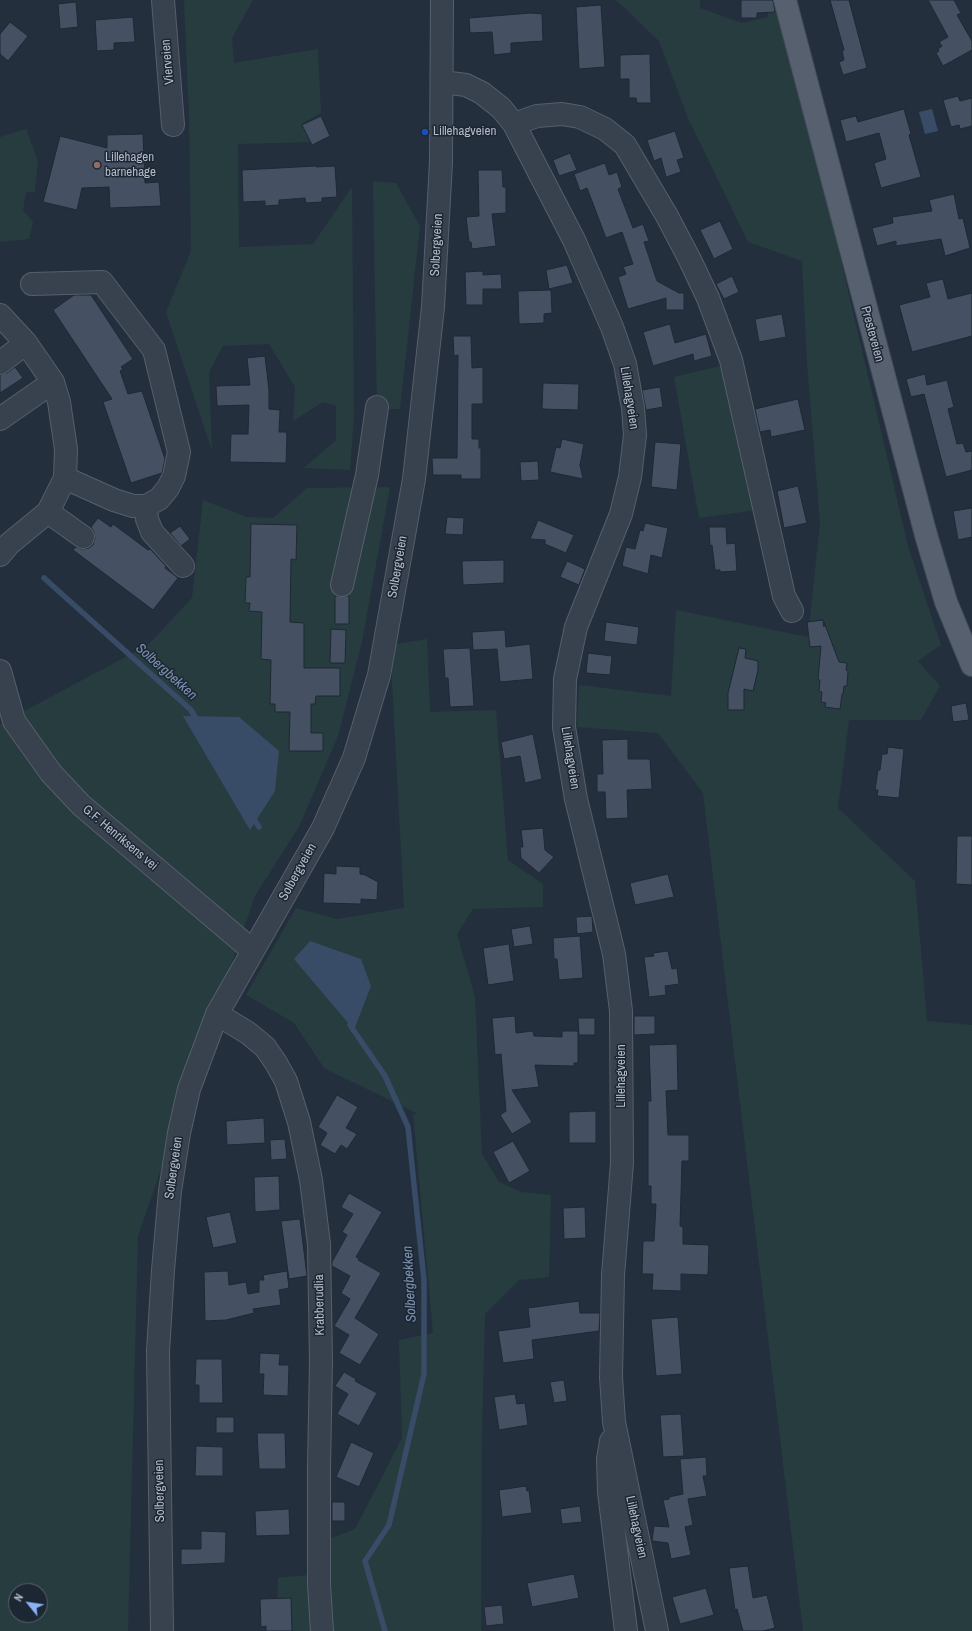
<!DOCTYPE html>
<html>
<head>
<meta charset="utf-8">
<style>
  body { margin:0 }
  #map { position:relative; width:972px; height:1631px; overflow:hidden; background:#242f3e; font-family:"Archivo Narrow",sans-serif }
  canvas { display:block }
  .north { position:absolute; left:8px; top:1583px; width:40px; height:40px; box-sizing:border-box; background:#1d2633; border:1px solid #59626f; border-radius:50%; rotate:300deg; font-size:11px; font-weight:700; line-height:16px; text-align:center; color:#b4bcc9 }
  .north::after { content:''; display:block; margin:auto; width:14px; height:18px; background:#8ab4f8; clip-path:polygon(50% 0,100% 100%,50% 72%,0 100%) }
</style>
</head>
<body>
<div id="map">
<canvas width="972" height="1631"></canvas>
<div class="north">N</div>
</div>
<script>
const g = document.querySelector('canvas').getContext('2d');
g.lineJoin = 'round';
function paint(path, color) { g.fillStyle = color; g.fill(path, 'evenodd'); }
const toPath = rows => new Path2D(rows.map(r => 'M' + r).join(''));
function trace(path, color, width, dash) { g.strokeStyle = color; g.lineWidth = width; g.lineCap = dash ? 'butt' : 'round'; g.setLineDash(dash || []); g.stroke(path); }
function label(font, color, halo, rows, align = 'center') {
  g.font = font + ' "Archivo Narrow",sans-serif'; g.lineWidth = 3; g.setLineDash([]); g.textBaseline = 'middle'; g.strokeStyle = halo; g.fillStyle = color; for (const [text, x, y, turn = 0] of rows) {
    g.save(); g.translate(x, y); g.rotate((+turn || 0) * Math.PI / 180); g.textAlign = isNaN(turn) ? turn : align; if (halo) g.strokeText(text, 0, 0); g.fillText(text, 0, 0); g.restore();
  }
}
const green = toPath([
  [184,0,253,0,232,38,234,63,318,49,321,113,303,123,313,142,238,144,239,247,313,244,352,187,354,417,350,470,304,468,336,440,336,406,323,402,293,421,295,387,269,344,223,346,209,372,212,451,166,312,191,251,189,117],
  [616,0,700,0,700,8,742,23,768,17,766,0,773,0,791,64,838,248,908,546,941,645,918,661,940,686,921,720,849,720,838,808,915,881,927,1021,972,1025,972,1631,803,1631,703,793,658,733,577,727,579,685,671,696,676,610,808,637,820,523,807,363,802,261,748,242,688,118,659,41],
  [26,129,38,161,35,192,26,192,23,210,33,222,29,239,0,242,0,137],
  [373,181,396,183,420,226,400,409,377,409],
  [724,365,757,510,699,518,674,377],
  [390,487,362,642,338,736,300,825,255,896,138,1236,128,1631,0,1631,0,724,148,645,192,598,203,500,247,517,273,518,307,488],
  [16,1591,40,1591,40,1615,16,1615],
  [427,639,430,712,496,710,508,860,543,884,543,907,473,909,457,934,475,997,482,1154,499,1182,521,1192,551,1195,549,1277,519,1280,485,1314,482,1432,481,1631,276,1631,278,1578,319,1574,323,1541,355,1529,402,1438,399,1340,433,1333,413,1114,418,1114,324,1068,294,1023,246,995,296,908,337,919,404,908,390,645]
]);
const water = toPath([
  [932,109,938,131,925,134,919,112],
  [183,716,239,717,279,751,275,791,250,830],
  [310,941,361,959,371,986,354,1030,294,959]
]);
const stream = toPath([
  [44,578,191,710,198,722],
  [252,816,259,827],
  [350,1025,385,1076,408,1127,424,1280,424,1374,389,1525,365,1561,385,1631]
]);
const building = toPath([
  [741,0,773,0,775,12,757,13,757,18,741,18,741,0],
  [830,0,849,0,867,68,843,75,839,62,844,60,842,51,844,50,830,0],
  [928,0,954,0,961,13,957,15,972,41,972,50,943,66,936,53,939,51,938,49,942,46,939,42,948,37,928,0],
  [76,2,78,27,60,29,58,4,76,2],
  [601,5,605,67,579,69,576,7,601,5],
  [531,13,542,14,543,41,511,43,511,53,494,55,492,32,470,33,469,18,531,13],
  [133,17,135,42,114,43,114,50,97,51,95,20,133,17],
  [10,22,28,36,8,61,0,54,0,34,10,22],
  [650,54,651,103,637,103,636,98,629,98,629,79,620,79,620,55,650,54],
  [958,96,960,101,972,98,972,126,960,129,959,125,951,127,943,100,958,96],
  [904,109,911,134,909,135,921,177,881,188,874,163,886,159,879,133,846,142,840,120,856,116,858,122,904,109],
  [321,116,330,136,312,145,302,125,321,116],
  [675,131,684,158,677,160,681,172,666,177,661,158,654,161,647,140,675,131],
  [143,134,145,183,159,182,161,206,110,208,109,187,82,188,77,210,43,202,60,136,107,148,107,135,143,134],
  [570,153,577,170,559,176,553,160,570,153],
  [605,163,609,175,617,172,622,187,618,189,633,228,643,224,649,241,644,242,657,281,679,293,684,293,684,310,666,310,666,298,628,309,618,277,626,274,623,267,633,264,622,232,606,238,587,188,580,191,574,174,605,163],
  [316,166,316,167,335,166,337,197,322,198,322,202,306,203,305,198,279,200,279,205,265,206,265,201,243,202,242,170,316,166],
  [478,170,502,170,503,187,506,187,506,213,492,214,496,246,472,249,471,242,469,242,466,217,479,216,478,170],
  [954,194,959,219,963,218,970,248,945,256,941,239,896,246,896,241,877,246,872,228,893,223,892,217,932,211,929,200,954,194],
  [720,221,733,249,714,259,700,230,720,221],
  [567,265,573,283,549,289,546,270,567,265],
  [483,271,483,275,501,274,502,289,483,289,483,305,466,305,465,272,483,271],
  [732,276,739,292,724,299,716,284,732,276],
  [943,279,948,299,972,293,972,336,912,352,899,305,930,297,926,283,943,279],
  [551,290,552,313,544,314,544,323,519,324,518,291,551,290],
  [74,295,91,295,133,359,121,367,123,369,120,371,128,394,142,391,165,459,162,473,131,483,103,402,112,399,53,310,74,295],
  [782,314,786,337,759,342,755,319,782,314],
  [670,324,675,343,706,334,712,356,694,361,693,354,653,366,643,332,670,324],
  [453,336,471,336,472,368,483,367,483,404,472,404,472,439,479,439,479,448,481,448,481,479,461,479,461,475,433,475,432,458,457,458,458,355,454,356,453,336],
  [265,356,269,390,269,409,280,410,279,432,286,432,287,435,286,463,230,462,231,434,248,434,249,405,217,406,216,386,250,385,247,358,265,356],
  [15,367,23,378,0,393,0,375,7,373,15,367],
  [925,374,927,385,947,380,954,407,948,409,957,444,963,443,966,452,972,451,972,470,946,477,924,394,911,397,906,379,925,374],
  [543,383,579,384,578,410,542,409,543,383],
  [660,387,663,407,646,410,642,390,660,387],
  [798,399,805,430,771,437,770,430,760,432,755,409,798,399],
  [562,439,584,444,580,465,583,479,550,472,556,447,560,448,562,439],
  [655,442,681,444,677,490,651,487,655,442],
  [538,461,539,480,521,481,520,462,538,461],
  [798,486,807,523,784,528,777,491,798,486],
  [972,508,972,537,958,540,953,511,972,508],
  [447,517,464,518,463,535,445,534,447,517],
  [98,518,111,527,113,524,148,550,150,549,166,566,165,568,178,578,153,610,73,550,76,547,82,549,89,548,93,545,95,538,94,532,91,527,98,518],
  [538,520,574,535,566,553,545,544,545,540,530,539,538,520],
  [645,523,668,528,662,558,651,555,648,574,622,566,626,547,635,549,640,530,643,531,645,523],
  [251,524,297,525,296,560,291,559,290,622,304,623,304,668,340,668,340,696,316,696,315,704,311,704,311,733,323,733,323,751,289,751,290,712,275,712,275,704,270,704,271,660,261,659,262,612,249,611,250,603,245,603,246,577,250,577,251,524],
  [180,526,190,539,181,546,170,533,180,526],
  [709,527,726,527,727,544,735,543,737,571,720,572,720,570,715,570,712,545,710,546,709,527],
  [504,560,504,583,463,585,462,561,504,560],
  [567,561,585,569,579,585,560,577,567,561],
  [335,596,349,596,349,624,335,624,335,596],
  [823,620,824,627,824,622,839,662,847,663,846,670,848,671,847,686,844,686,843,694,842,694,840,709,825,707,826,703,821,702,822,692,819,691,820,680,818,680,821,646,810,647,807,622,823,620],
  [606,622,639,627,637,645,604,641,606,622],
  [331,629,346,630,345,663,330,663,331,629],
  [505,630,506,647,530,644,533,679,500,682,497,649,473,650,472,632,505,630],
  [470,648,474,706,450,707,448,678,445,678,443,649,470,648],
  [739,648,746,649,745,658,758,661,758,670,753,691,744,689,744,710,728,710,728,693,739,648],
  [588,653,612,656,610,675,586,673,588,653],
  [966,703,969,720,953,722,951,706,966,703],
  [533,734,542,779,525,783,520,756,504,759,501,742,533,734],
  [628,739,628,759,650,759,652,789,627,790,628,818,606,819,605,792,597,792,597,774,603,774,602,740,628,739],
  [888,747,904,749,899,798,877,796,878,790,875,790,878,770,880,770,882,754,887,754,888,747],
  [543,828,545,850,554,857,539,873,521,858,520,847,523,847,521,830,543,828],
  [957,836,972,836,972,885,956,884,957,836],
  [336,866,360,867,360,874,365,875,378,882,377,900,361,899,361,904,323,903,324,873,336,874,336,866],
  [668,874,674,897,635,905,630,883,668,874],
  [592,916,593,932,577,934,576,917,592,916],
  [530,926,533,944,514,947,511,929,530,926],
  [580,936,583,978,559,980,557,959,554,959,553,938,580,936],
  [509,944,514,981,488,985,483,948,509,944],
  [668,951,672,969,677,968,679,984,665,986,666,995,649,997,644,957,654,956,653,953,668,951],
  [515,1016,516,1033,533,1031,534,1036,562,1037,562,1031,578,1031,578,1063,574,1063,574,1066,535,1065,539,1087,512,1090,532,1122,512,1134,500,1115,506,1111,501,1054,495,1055,492,1018,515,1016],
  [634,1016,655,1016,655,1034,634,1035,634,1016],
  [578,1018,595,1018,595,1035,579,1035,578,1018],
  [677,1044,678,1090,666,1091,668,1135,689,1135,689,1161,682,1161,680,1226,683,1227,683,1244,709,1245,708,1275,681,1274,681,1291,652,1290,653,1274,642,1274,643,1241,654,1241,656,1204,651,1204,651,1186,648,1186,648,1101,651,1101,649,1045,677,1044],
  [337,1095,358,1107,346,1128,357,1134,347,1149,341,1145,335,1154,320,1145,327,1133,318,1127,337,1095],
  [596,1111,596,1143,569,1143,569,1112,596,1111],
  [264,1118,265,1143,227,1145,226,1121,264,1118],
  [285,1139,287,1159,271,1160,270,1140,285,1139],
  [513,1141,530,1171,509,1183,493,1152,513,1141],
  [279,1176,280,1210,255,1212,254,1177,279,1176],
  [349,1193,382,1212,356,1257,359,1258,358,1260,381,1273,355,1318,379,1334,360,1365,339,1353,349,1335,334,1326,350,1299,341,1293,350,1276,332,1266,332,1262,347,1235,342,1232,353,1214,341,1207,349,1193],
  [585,1207,586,1238,564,1239,563,1208,585,1207],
  [230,1212,237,1243,213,1248,206,1217,230,1212],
  [300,1219,307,1276,289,1279,281,1221,300,1219],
  [228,1271,229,1285,246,1282,248,1294,259,1292,259,1280,264,1280,263,1275,287,1271,289,1288,279,1290,281,1305,253,1309,254,1313,226,1320,205,1321,204,1272,228,1271],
  [579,1301,580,1313,600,1313,599,1331,532,1340,534,1359,503,1363,498,1331,530,1327,528,1308,579,1301],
  [678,1317,682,1374,656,1376,651,1319,678,1317],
  [260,1353,280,1354,279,1365,289,1365,288,1396,263,1395,264,1374,259,1374,260,1353],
  [196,1359,222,1359,223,1403,199,1403,199,1385,195,1385,196,1359],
  [344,1372,356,1379,355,1381,377,1393,359,1426,337,1414,348,1394,335,1386,344,1372],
  [564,1380,567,1401,554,1403,550,1382,564,1380],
  [515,1394,517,1404,525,1403,528,1425,499,1430,494,1397,515,1394],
  [681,1414,684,1456,663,1457,660,1415,681,1414],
  [216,1417,234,1417,234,1433,216,1433,216,1417],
  [257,1433,285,1433,286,1469,259,1469,257,1433],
  [351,1442,374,1453,359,1487,336,1477,351,1442],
  [196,1446,223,1447,223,1476,195,1476,196,1446],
  [706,1457,707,1476,703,1476,707,1496,688,1499,693,1525,685,1527,691,1555,671,1559,668,1543,652,1541,654,1526,669,1527,663,1500,669,1499,669,1497,683,1494,680,1459,706,1457],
  [526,1486,527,1491,529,1491,532,1513,502,1517,499,1490,526,1486],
  [332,1502,345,1502,345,1521,332,1521,332,1502],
  [580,1506,582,1522,562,1524,560,1509,580,1506],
  [289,1509,290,1535,256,1536,255,1511,289,1509],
  [201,1531,226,1532,225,1563,181,1565,181,1549,201,1549,201,1531],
  [748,1566,753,1598,767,1595,775,1628,763,1631,743,1631,737,1609,735,1610,729,1568,748,1566],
  [574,1574,579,1598,532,1607,527,1583,574,1574],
  [706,1588,714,1615,680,1624,672,1597,706,1588],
  [291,1598,292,1631,266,1631,266,1626,261,1627,260,1599,291,1598],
  [502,1605,504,1624,486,1626,484,1607,502,1605]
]);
const minor = toPath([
  [163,0,173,125],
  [442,82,466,85,482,93,501,108,514,124,574,240,612,327,625,364,633,408,635,435,630,477,621,514,576,627,565,679,564,727,576,799,614,954,621,1011,622,1163,613,1275,611,1377,614,1422,657,1631],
  [514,124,537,116,562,114,580,117,605,129,625,145,667,216,690,260,708,298,731,360,784,596,792,611],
  [32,284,102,282,154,350,179,452,174,476,168,488,159,499,146,506,133,506,114,500,65,478],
  [0,315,26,343,53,382,59,402,66,449,65,478,48,512,9,544,0,555],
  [0,363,26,343],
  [0,419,53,382],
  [146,506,147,519,152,532,183,566],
  [48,512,83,537],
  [342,585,367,475,377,407],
  [0,671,14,721,51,773,81,805,252,950],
  [217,1014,248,1033,265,1047,276,1063,286,1081,299,1122,311,1180,319,1244,321,1361,319,1467,319,1585,322,1631],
  [611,1441,608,1459,609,1492,626,1631],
  [162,1631,158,1351,163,1270,170,1191,179,1133,189,1089,217,1014,323,828,354,758,379,675,414,479,433,307,441,162,442,0]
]);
const major = toPath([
  [785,0,926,535,946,602,972,665]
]);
const markers = [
  [425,132,4,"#1a4fb4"],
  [97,165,4,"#8d6e63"]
];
const streetNames = [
  ["Vierveien",168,62,-95],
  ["Solbergveien",437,245,-87],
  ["Presteveien",872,334,75],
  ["Lillehagveien",629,398,81],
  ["Solbergveien",398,567,-80],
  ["Lillehagveien",570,758,81],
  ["G.F. Henriksens vei",120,838,40],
  ["Solbergveien",298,872,-61],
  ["Lillehagveien",622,1076,-90],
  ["Solbergveien",174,1168,-82],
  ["Krabberudlia",320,1305,-91],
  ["Solbergveien",160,1491,-91],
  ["Lillehagveien",636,1527,78]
];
const poiNames = [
  ["Lillehagveien",433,132],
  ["Lillehagen",105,158],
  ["barnehage",105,173]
];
const waterNames = [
  ["Solbergbekken",166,672,42],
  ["Solbergbekken",410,1284,-93]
];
paint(green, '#263c3f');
paint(water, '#394c67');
trace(stream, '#394c67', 5.5);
paint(building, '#455162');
trace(building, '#1f2835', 1);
trace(minor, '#565f6c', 24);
trace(major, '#414a57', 24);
trace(minor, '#38414e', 22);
trace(major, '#56606e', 22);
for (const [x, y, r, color] of markers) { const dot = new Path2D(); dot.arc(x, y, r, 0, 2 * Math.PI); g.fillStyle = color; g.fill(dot); trace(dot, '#1d2633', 1.5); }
label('13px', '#b4bcc9', '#1d2633', streetNames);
label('13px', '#b4bcc9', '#1d2633', poiNames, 'left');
label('italic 14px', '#7c92b1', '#1d2633', waterNames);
</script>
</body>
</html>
